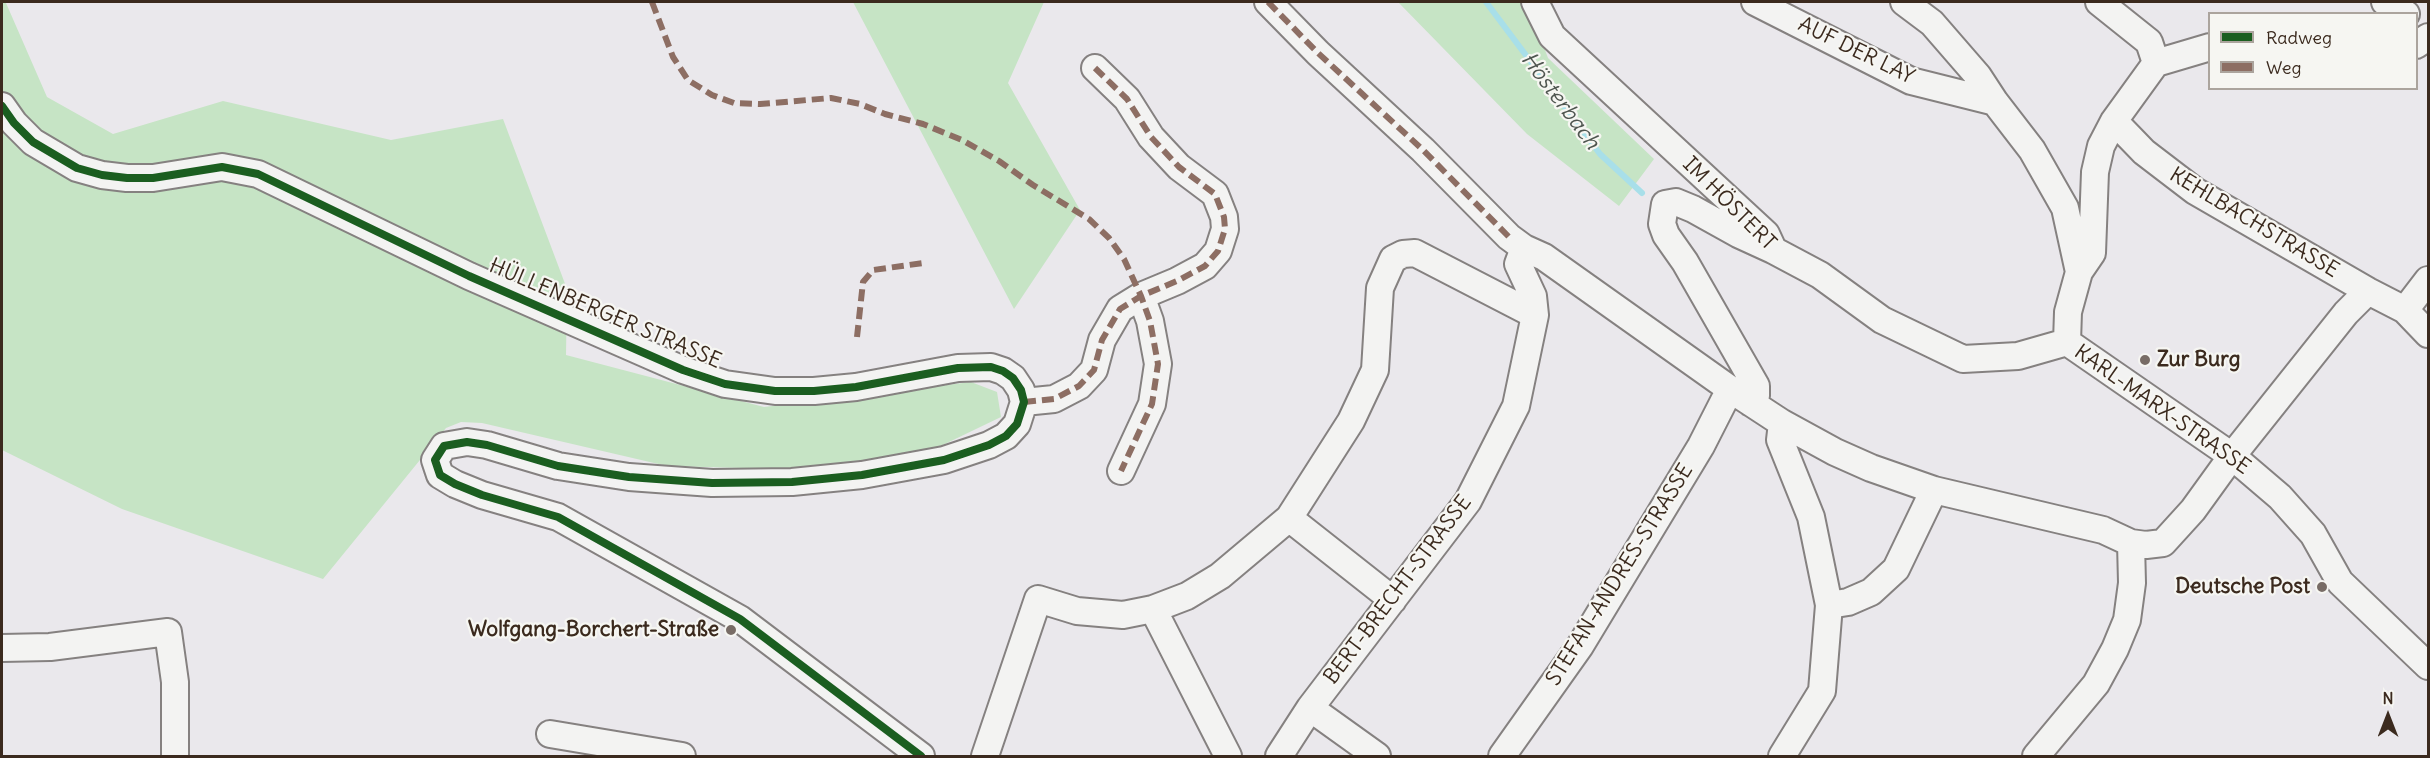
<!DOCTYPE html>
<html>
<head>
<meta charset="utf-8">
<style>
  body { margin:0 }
  #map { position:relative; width:2430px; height:758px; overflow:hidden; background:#eae8ec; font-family:Delius,sans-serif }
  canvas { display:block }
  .frame { position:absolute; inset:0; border:3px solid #3b2a1e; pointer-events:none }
  .legend { position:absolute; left:2208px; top:12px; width:210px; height:78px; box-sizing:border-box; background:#f6f6f2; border:2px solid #aba49d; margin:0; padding:8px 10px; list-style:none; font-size:18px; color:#3b2a1e }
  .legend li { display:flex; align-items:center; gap:12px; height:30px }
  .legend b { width:30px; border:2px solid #aba49d }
  .north { position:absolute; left:2358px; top:686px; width:60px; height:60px; -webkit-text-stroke:4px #f6f6f2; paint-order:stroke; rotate:0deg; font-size:16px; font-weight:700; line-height:24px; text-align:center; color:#3b2a1e }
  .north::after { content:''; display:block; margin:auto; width:21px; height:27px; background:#3b2a1e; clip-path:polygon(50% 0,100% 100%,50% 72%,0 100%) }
</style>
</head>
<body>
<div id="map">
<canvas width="2430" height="758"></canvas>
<div class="frame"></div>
<ul class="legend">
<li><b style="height:8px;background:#1b5e20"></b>Radweg</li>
<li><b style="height:8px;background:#8d6e63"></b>Weg</li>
</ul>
<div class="north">N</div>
</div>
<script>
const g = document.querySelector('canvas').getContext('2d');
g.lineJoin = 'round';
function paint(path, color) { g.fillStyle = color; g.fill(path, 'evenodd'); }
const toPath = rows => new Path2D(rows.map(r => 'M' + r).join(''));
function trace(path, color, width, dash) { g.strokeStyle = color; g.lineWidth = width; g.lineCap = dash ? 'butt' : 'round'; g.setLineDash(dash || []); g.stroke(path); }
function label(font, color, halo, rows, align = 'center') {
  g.font = font + ' Delius,sans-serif'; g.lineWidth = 4.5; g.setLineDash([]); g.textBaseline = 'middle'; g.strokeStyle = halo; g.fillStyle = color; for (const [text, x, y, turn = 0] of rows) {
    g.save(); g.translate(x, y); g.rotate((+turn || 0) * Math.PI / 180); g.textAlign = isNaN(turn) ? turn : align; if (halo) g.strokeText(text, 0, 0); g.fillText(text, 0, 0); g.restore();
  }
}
const green = toPath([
  [2,2,10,2,6,3,47,97,113,134,223,101,391,140,503,119,567,289,566,355,764,407,971,382,997,392,1001,417,924,454,818,470,667,466,482,423,461,422,446,428,323,579,122,509,2,450],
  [853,2,1044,2,1008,83,1080,210,1014,309],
  [1398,2,1527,2,1548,58,1654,159,1619,206,1527,134]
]);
const stream = toPath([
  [1486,2,1600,154,1642,193]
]);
const minor = toPath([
  [1268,2,1318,53,1423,150,1509,237,1524,248,1544,257,1730,389,1782,423,1835,452,1871,468,1934,490,2103,530,2131,543,2146,545,2163,543,2193,510,2232,456,2346,313,2368,291],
  [1535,2,1552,36,1766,234,1772,247],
  [1755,2,1911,81,1995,102],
  [1904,2,1932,23,1978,76,1995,102,2032,150,2065,208,2079,272,2068,312,2067,342,2232,456,2280,497,2313,534,2340,582,2428,666],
  [2099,2,2149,42,2156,63],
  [2385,2,2406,14],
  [2416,45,2428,37],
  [2,106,14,123,33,142,77,168,102,175,127,178,153,178,222,167,258,174,469,276,683,370,725,384,775,391,814,391,856,387,958,368,991,367,1003,371,1013,378,1021,390,1024,402,1017,424,1006,436,989,445,944,460,862,475,792,482,712,483,629,477,558,466,487,445,467,442,444,446,435,460,440,475,455,484,482,495,558,517,740,619,921,756],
  [2114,121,2144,152,2195,191,2368,291,2405,310,2428,334],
  [2079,272,2092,253,2095,172,2101,146,2114,121,2156,63,2210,47],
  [2405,310,2428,280],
  [1024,402,1054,399,1079,386,1094,370,1102,340,1120,309,1141,296,1177,281,1205,266,1218,251,1225,229,1224,217,1215,194,1179,167,1151,137,1127,99,1095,68],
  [1751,403,1756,396,1756,386,1685,262,1666,235,1662,224,1665,204,1676,202,1693,209,1738,234,1773,250,1820,275,1882,320,1963,359,2018,356,2067,342],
  [1121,471,1152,404,1158,364,1150,321,1141,296],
  [1289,518,1393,600],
  [1829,605,1848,602,1871,592,1896,569,1934,490],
  [1153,609,1228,756],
  [2,648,50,647,168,632,175,682,175,756],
  [1310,708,1377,756],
  [550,734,682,756],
  [985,756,1038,599,1077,611,1123,615,1153,609,1187,596,1220,576,1289,518,1351,421,1375,370,1380,288,1393,259,1403,254,1415,253,1535,315],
  [1279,756,1310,708,1468,501,1516,406,1535,315,1533,296,1518,264,1524,248],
  [1502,756,1580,646,1701,446,1730,389],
  [1782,756,1822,691,1829,605,1811,517,1780,440,1782,423],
  [2036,756,2096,684,2115,649,2127,620,2132,583,2131,543]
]);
const quiet = toPath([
  [652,2,673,57,688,80,712,95,734,103,760,104,831,98,860,104,885,114,923,124,962,140,999,161,1033,185,1089,219,1109,238,1124,259,1141,296,1150,321,1158,364,1152,404,1121,471],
  [1268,2,1318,53,1423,150,1509,237],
  [857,337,863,282,873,270,923,263],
  [1024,402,1054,399,1079,386,1094,370,1102,340,1120,309,1141,296,1177,281,1205,266,1218,251,1225,229,1224,217,1215,194,1179,167,1151,137,1127,99,1095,68]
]);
const cycleway = toPath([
  [2,106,14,123,33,142,77,168,102,175,127,178,153,178,222,167,258,174,469,276,683,370,725,384,775,391,814,391,856,387,958,368,991,367,1003,371,1013,378,1021,390,1024,402,1017,424,1006,436,989,445,944,460,862,475,792,482,712,483,629,477,558,466,487,445,467,442,444,446,435,460,440,475,455,484,482,495,558,517,740,619,921,756]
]);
const markers = [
  [2145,360,6,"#786c66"],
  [2322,587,6,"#786c66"],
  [731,630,6,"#786c66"]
];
const streetNames = [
  ["AUF DER LAY",1856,51,26],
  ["IM HÖSTERT",1729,204,45],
  ["KEHLBACHSTRASSE",2254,223,31],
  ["HÜLLENBERGER STRASSE",605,314,23],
  ["KARL-MARX-STRASSE",2162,410,35],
  ["STEFAN-ANDRES-STRASSE",1620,575,-58],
  ["BERT-BRECHT-STRASSE",1398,590,-53]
];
const poiNames = [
  ["Zur Burg",2157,360,"left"],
  ["Deutsche Post",2310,587],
  ["Wolfgang-Borchert-Straße",719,630]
];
const waterNames = [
  ["Hösterbach",1560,101,53]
];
paint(green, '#c6e4c5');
trace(stream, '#a8dfe9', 6);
trace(minor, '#858180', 30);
trace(minor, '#f3f3f2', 26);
trace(quiet, '#8d6e63', 6, [12, 6]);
trace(cycleway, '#1b5e20', 8);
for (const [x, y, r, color] of markers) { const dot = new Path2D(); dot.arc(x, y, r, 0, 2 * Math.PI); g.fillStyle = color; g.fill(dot); trace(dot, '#f6f6f2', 2); }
label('21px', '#3b2a1e', '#f6f6f2', streetNames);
label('bold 21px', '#3b2a1e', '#f6f6f2', poiNames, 'right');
label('italic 22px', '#4f5650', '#f6f6f2', waterNames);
</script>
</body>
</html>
